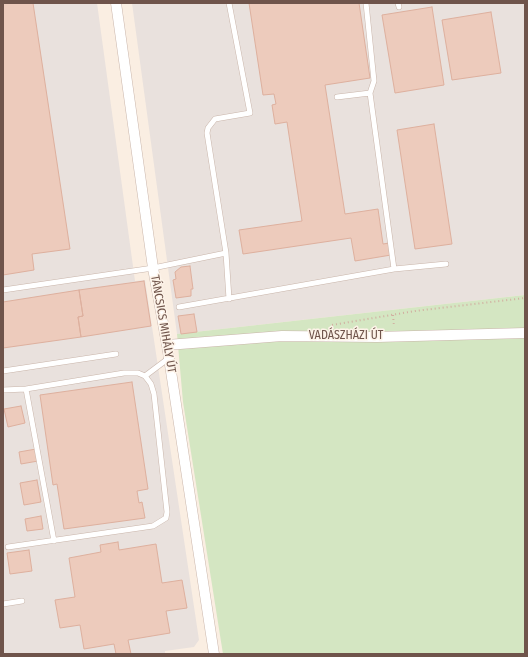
<!DOCTYPE html>
<html>
<head>
<meta charset="utf-8">
<style>
  body { margin:0 }
  #map { position:relative; width:528px; height:657px; overflow:hidden; background:#faeee2; font-family:"Fira Sans Condensed",sans-serif }
  canvas { display:block }
  .frame { position:absolute; inset:0; border:4px solid #6f544b; pointer-events:none }
</style>
</head>
<body>
<div id="map">
<canvas width="528" height="657"></canvas>
<div class="frame"></div>
</div>
<script>
const g = document.querySelector('canvas').getContext('2d');
g.lineJoin = 'round';
function paint(path, color) { g.fillStyle = color; g.fill(path, 'evenodd'); }
const toPath = rows => new Path2D(rows.map(r => 'M' + r).join(''));
function trace(path, color, width, dash) { g.strokeStyle = color; g.lineWidth = width; g.lineCap = dash ? 'butt' : 'round'; g.setLineDash(dash || []); g.stroke(path); }
function label(font, color, halo, rows, align = 'center') {
  g.font = font + ' "Fira Sans Condensed",sans-serif'; g.lineWidth = 3; g.setLineDash([]); g.textBaseline = 'middle'; g.strokeStyle = halo; g.fillStyle = color; for (const [text, x, y, turn = 0] of rows) {
    g.save(); g.translate(x, y); g.rotate((+turn || 0) * Math.PI / 180); g.textAlign = isNaN(turn) ? turn : align; if (halo) g.strokeText(text, 0, 0); g.fillText(text, 0, 0); g.restore();
  }
}
const industrial = toPath([
  [3,3,97,3,135,281,145,280,199,640,194,647,165,651,165,654,3,654],
  [132,3,525,3,525,295,177,334]
]);
const green = toPath([
  [525,295,525,654,223,654,183,402,177,334]
]);
const building = toPath([
  [3,3,33,3,70,249,32,254,34,270,3,275,3,3],
  [249,3,359,3,370,78,325,85,345,214,378,209,383,244,389,243,391,255,355,261,351,238,243,254,239,230,302,221,287,122,275,124,272,105,276,104,274,94,263,95,249,3],
  [432,7,444,85,395,93,382,15,432,7],
  [491,12,501,73,452,80,442,20,491,12],
  [434,124,452,244,415,249,397,130,434,124],
  [190,266,193,289,191,289,191,296,176,298,173,280,176,279,175,272,181,267,190,266],
  [144,281,151,326,81,337,78,317,83,316,79,290,144,281],
  [79,290,83,316,78,317,81,337,3,348,3,302,79,290],
  [194,314,197,332,181,334,178,316,194,314],
  [132,382,148,489,137,491,139,503,142,502,145,518,64,529,57,484,53,485,40,395,132,382],
  [21,406,25,423,8,427,4,409,21,406],
  [36,449,38,461,21,464,19,452,36,449],
  [37,480,41,502,24,505,20,483,37,480],
  [41,516,43,529,27,531,25,519,41,516],
  [118,542,119,550,156,544,162,583,182,580,187,608,166,611,170,633,128,640,131,654,116,654,114,644,84,649,80,625,60,628,55,600,75,597,69,558,101,552,100,545,118,542],
  [29,550,32,571,10,574,7,553,29,550]
]);
const path = toPath([
  [393,315,394,326],
  [332,325,415,311,525,298]
]);
const lane = toPath([
  [366,3,374,81,370,93],
  [398,3,399,7],
  [337,97,370,93,394,269],
  [226,253,207,133,208,128,215,119,250,113,229,3],
  [3,290,153,268,226,253,229,299],
  [179,307,394,269,446,264],
  [3,371,116,354],
  [26,389,54,541],
  [3,390,26,389,124,373,138,373,145,376,169,358],
  [8,547,153,526,166,518,167,512,154,394,151,384,145,376],
  [3,604,22,601]
]);
const street = toPath([
  [116,3,153,268,167,345,214,654],
  [167,345,282,336,377,337,525,333]
]);
const streetNames = [
  ["TÁNCSICS MIHÁLY ÚT",163,324,80],
  ["VADÁSZHÁZI ÚT",346,336]
];
paint(industrial, '#e9e1dd');
paint(green, '#d4e6c2');
paint(building, '#edcbbc');
trace(building, '#deb09e', 1);
trace(lane, '#c9b5aa', 6);
trace(street, '#c9b5aa', 11);
trace(path, '#d1aea0', 2, [1, 3]);
trace(lane, '#fff', 5);
trace(street, '#fff', 10);
label('12px', '#6f544b', '#fdf3e8', streetNames);
</script>
</body>
</html>
